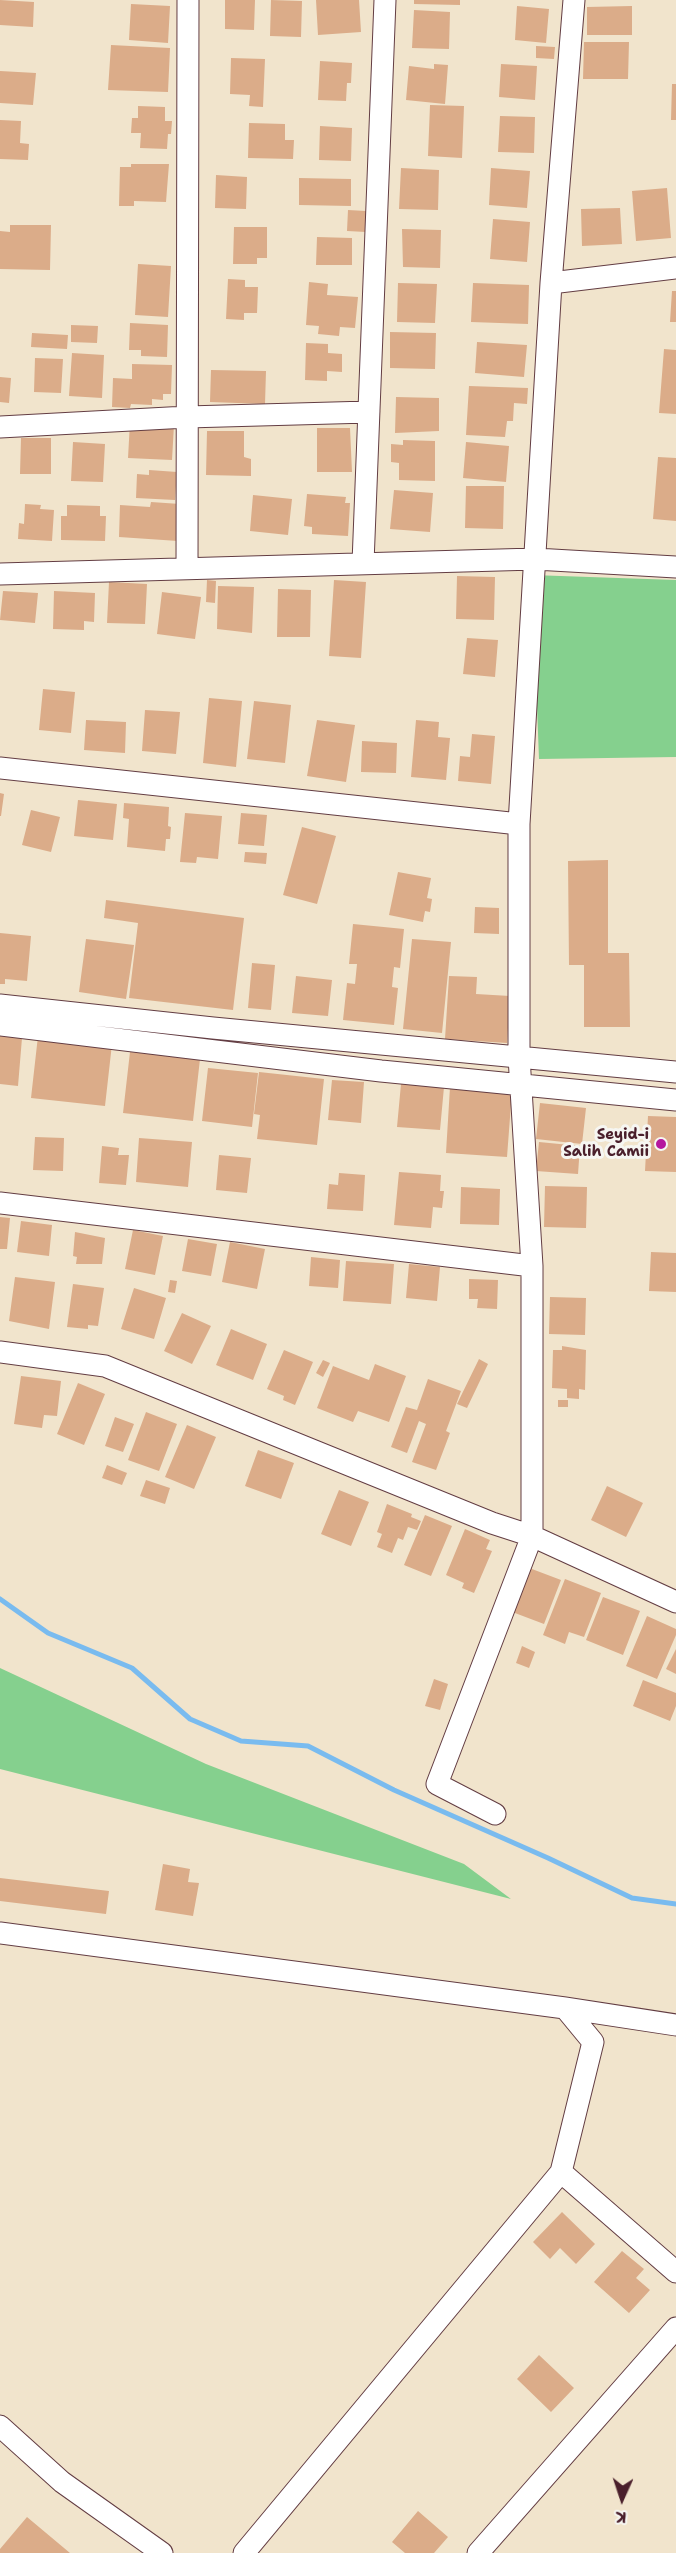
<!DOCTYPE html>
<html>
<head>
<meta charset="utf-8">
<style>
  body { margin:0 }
  #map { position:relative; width:676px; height:2553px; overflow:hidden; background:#f1e4cc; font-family:"Shantell Sans",sans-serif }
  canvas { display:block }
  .north { position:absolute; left:592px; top:2469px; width:60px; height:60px; -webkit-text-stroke:4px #f6f6f2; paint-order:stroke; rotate:183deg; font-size:16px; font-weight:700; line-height:24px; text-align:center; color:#4a1f2b }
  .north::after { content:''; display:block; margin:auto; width:21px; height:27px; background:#4a1f2b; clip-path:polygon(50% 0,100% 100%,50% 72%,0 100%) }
</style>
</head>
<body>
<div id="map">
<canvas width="676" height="2553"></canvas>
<div class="north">K</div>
</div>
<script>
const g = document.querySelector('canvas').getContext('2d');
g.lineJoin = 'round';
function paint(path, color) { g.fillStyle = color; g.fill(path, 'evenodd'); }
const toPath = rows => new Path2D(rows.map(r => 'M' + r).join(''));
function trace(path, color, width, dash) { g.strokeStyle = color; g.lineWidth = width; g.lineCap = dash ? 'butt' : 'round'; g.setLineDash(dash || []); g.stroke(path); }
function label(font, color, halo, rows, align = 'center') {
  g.font = font + ' "Shantell Sans",sans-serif'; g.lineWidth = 6; g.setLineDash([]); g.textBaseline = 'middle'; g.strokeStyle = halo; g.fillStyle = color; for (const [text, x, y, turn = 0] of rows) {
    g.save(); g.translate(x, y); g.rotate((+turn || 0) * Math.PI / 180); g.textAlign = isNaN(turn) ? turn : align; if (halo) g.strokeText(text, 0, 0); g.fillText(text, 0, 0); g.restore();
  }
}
const green = toPath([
  [532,575,676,580,676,757,539,759],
  [0,1668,206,1764,464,1864,511,1899,0,1769]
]);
const stream = toPath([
  [0,1599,48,1633,132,1668,190,1719,241,1741,308,1746,394,1790,548,1858,632,1898,676,1904]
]);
const building = toPath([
  [0,0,34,2,33,27,0,25],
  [225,0,255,0,254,30,225,29],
  [271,0,302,1,301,37,270,36],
  [316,0,359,0,361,32,318,35],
  [414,0,460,0,460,5,414,4],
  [131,4,170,6,168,43,129,40],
  [517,6,549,9,546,43,515,40],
  [632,6,632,35,587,35,587,7],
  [414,10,450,12,449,49,412,48],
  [584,42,629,42,628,79,583,79],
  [111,45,170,48,168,92,108,90],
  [536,46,555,47,554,59,536,58],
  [231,58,265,59,263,107,249,106,250,95,230,94],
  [320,61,352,63,351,83,347,83,346,101,318,100],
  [434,64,448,65,445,104,406,100,409,66,434,69],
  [501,64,537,66,535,100,499,97],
  [0,71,36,73,33,105,0,103],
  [672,84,676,84,676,120,671,120],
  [430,105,464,106,462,158,428,156],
  [138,106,165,107,165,121,172,121,171,134,168,134,167,149,140,148,141,133,131,133,132,118,138,118],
  [500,116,535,117,534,153,498,152],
  [0,120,21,121,20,143,29,144,28,160,0,159],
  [249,123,285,124,285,140,294,140,293,159,248,158],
  [320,126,352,128,351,161,319,160],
  [131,164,169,164,166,202,134,201,134,206,119,206,120,167,131,167],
  [401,168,439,170,438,210,399,209],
  [491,168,530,171,527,208,489,205],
  [216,175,247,177,246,209,215,208],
  [299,178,351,179,351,206,299,205],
  [667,188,671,238,636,241,632,191],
  [620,208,622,244,582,246,581,209],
  [348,210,366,211,366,232,347,231],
  [493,219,530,222,527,262,490,259],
  [10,225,51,225,50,270,0,269,0,231,10,232],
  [234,227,267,227,267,258,257,258,257,264,233,264],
  [402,229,441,230,440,268,403,267],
  [317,237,352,238,352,265,316,265],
  [138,264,171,266,168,317,135,315],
  [228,279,245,280,245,287,258,287,257,313,244,313,244,320,226,319],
  [309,282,328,284,327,295,358,297,355,328,340,327,339,336,318,334,319,326,306,325],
  [398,283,437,284,435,323,397,322],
  [473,283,529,285,528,324,471,322],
  [672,291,676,291,676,322,670,322],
  [130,323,168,325,167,357,141,356,141,350,129,350],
  [71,325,98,326,97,343,71,342],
  [390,332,436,333,435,369,390,368],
  [32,333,68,335,67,349,31,347],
  [477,342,527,345,524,377,475,373],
  [306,343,328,344,328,353,342,354,342,372,327,371,327,381,305,380],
  [664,349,676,350,676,414,659,413],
  [72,353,104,355,102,398,69,396],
  [35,358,63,359,61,393,34,392],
  [132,364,172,365,171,394,163,394,163,400,152,399,152,405,131,404,130,408,112,407,113,378,132,379],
  [211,370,266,371,265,404,210,402],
  [0,377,11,378,9,403,0,402],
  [469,386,528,388,527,404,514,403,513,421,507,421,505,437,466,435],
  [396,397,439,398,439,431,395,433],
  [130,422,174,425,172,460,128,458],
  [317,428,350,428,352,472,317,472],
  [207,431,244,431,244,457,251,459,251,476,206,475],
  [21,438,51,438,51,474,20,474],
  [403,440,435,441,435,481,399,480,399,463,391,462,391,444,403,445],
  [73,442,105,444,103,482,71,481],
  [466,442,509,446,506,482,463,478],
  [658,457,676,458,676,521,653,519],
  [149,470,177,472,175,500,136,498,137,474,149,475],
  [466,486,504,486,503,529,465,528],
  [394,490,433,493,430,532,390,529],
  [307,494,346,497,345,503,350,503,348,536,312,534,312,527,304,526],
  [253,495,292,499,288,535,250,531],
  [151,502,180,504,178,541,119,537,120,505,150,507],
  [25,504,41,505,40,509,54,510,52,541,18,539,19,523,24,524],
  [67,505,100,506,100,516,106,516,105,541,61,540,61,516,67,516],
  [457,576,495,577,494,620,456,619],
  [207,580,216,581,215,603,206,602],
  [334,580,366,582,361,658,329,656],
  [109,582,147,584,145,624,107,623],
  [218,586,254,587,252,633,217,629],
  [278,589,311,590,310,637,277,637],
  [3,591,38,593,35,623,0,620],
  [54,591,95,593,94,622,84,621,84,630,53,629],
  [162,592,201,597,195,639,157,634],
  [467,638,498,640,495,677,463,674],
  [43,689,75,692,71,733,39,730],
  [209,698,242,701,236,767,203,763],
  [254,701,291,705,285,763,247,759],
  [145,710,180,712,176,754,142,751],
  [86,720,126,722,125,753,84,750],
  [317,720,355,725,346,782,307,776],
  [416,720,439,722,438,737,450,738,446,780,411,777],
  [472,734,495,736,491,784,458,781,460,756,470,757],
  [362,741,397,743,396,773,361,772],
  [0,793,4,794,1,816,0,816],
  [78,800,117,804,113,840,74,836],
  [124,803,169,807,168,826,171,827,170,839,166,839,165,851,127,847,129,819,123,818],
  [31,810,60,817,51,852,22,845],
  [185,813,222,816,218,859,197,857,196,863,180,862],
  [241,813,267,815,264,846,238,844],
  [302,827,336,836,317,904,283,895],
  [245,852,267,853,266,864,244,862],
  [608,860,608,953,629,953,630,1027,584,1027,584,965,569,965,568,861],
  [398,872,431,878,427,898,432,899,430,912,425,911,423,922,389,915],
  [106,900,244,918,233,1010,129,998,138,923,104,918],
  [475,907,499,908,499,934,474,933],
  [353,924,404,929,400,968,394,967,392,987,398,988,394,1025,343,1020,347,983,355,984,357,964,349,964],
  [0,933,31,936,27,981,5,979,5,984,0,984],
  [86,939,134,945,126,999,79,992],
  [412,939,451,942,442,1033,403,1029],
  [252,963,275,965,271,1010,248,1008],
  [296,976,332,980,328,1016,292,1013],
  [449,976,477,977,476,994,510,996,507,1043,445,1039],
  [0,1036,22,1038,18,1086,0,1084],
  [38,1036,112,1044,105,1106,31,1098],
  [130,1052,200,1059,193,1121,123,1113],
  [208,1068,258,1073,252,1127,202,1121],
  [259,1072,324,1079,317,1145,257,1139,260,1115,254,1114],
  [332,1080,364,1082,361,1123,328,1120],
  [401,1084,444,1087,440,1130,397,1127],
  [450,1087,512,1091,507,1157,446,1153],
  [540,1103,586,1108,582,1144,536,1139],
  [648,1116,676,1117,676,1172,645,1171],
  [35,1137,64,1138,63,1171,33,1170],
  [139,1138,192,1142,188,1187,136,1182],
  [539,1142,580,1146,578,1174,536,1171],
  [102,1146,119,1148,118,1155,129,1155,126,1185,99,1183],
  [219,1155,251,1158,247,1193,216,1190],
  [399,1172,441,1175,440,1191,444,1191,442,1208,433,1207,431,1228,394,1225],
  [339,1173,365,1175,363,1211,327,1209,329,1184,338,1185],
  [545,1186,587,1187,586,1228,544,1227],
  [461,1187,500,1189,499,1225,460,1224],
  [0,1217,10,1218,7,1249,0,1249],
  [21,1221,52,1225,49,1256,17,1252],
  [133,1230,163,1236,155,1275,125,1269],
  [75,1232,105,1238,102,1264,76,1264,77,1257,73,1256],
  [188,1239,217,1244,211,1276,182,1271],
  [230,1242,265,1249,257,1289,222,1282],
  [651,1252,676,1253,676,1292,649,1291],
  [311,1257,340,1260,338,1288,309,1286],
  [346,1261,394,1264,391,1304,343,1301],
  [409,1264,440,1267,437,1301,406,1298],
  [15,1277,55,1282,49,1329,9,1321],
  [469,1279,498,1280,497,1309,477,1308,478,1299,469,1299],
  [170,1280,177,1281,175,1293,168,1292],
  [73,1284,104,1288,98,1326,88,1325,88,1329,67,1327],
  [134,1288,166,1298,154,1339,121,1329],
  [550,1297,586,1298,585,1335,549,1334],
  [182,1313,211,1326,192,1364,164,1351],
  [231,1329,267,1344,253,1380,216,1365],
  [562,1346,586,1350,585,1390,579,1389,579,1399,567,1398,567,1389,552,1388,553,1350,562,1350],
  [284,1350,313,1362,295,1405,283,1400,284,1396,267,1389],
  [479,1359,488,1364,467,1408,457,1404],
  [323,1360,330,1363,323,1377,316,1373],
  [375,1364,406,1376,389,1422,358,1411,353,1422,317,1408,333,1366,369,1380],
  [21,1376,61,1381,57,1416,44,1415,42,1428,14,1424],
  [428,1379,461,1391,446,1431,450,1433,436,1470,412,1462,426,1424,419,1421,407,1453,391,1447,406,1407,417,1410],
  [78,1383,105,1394,84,1445,57,1434],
  [558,1400,568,1400,568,1407,558,1407],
  [146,1412,177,1424,159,1471,128,1460],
  [115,1417,134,1424,123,1452,105,1446],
  [187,1425,216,1437,194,1489,165,1477],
  [258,1450,294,1463,281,1499,245,1486],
  [107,1465,127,1473,122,1485,102,1478],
  [146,1480,170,1488,165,1504,140,1496],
  [607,1486,643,1503,626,1537,591,1520],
  [339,1490,369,1502,351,1546,321,1534],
  [387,1504,412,1514,411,1517,421,1521,417,1530,408,1527,403,1540,398,1538,392,1553,377,1547,382,1534,377,1532],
  [425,1515,452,1526,431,1576,404,1565],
  [465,1529,490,1540,486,1549,492,1551,474,1593,462,1588,464,1583,446,1575],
  [524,1566,561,1580,544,1624,507,1610],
  [565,1579,601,1593,584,1637,569,1632,565,1644,543,1635],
  [603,1597,640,1611,623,1655,586,1640],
  [647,1616,676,1629,676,1635,657,1679,626,1666],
  [522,1646,535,1652,529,1668,516,1663],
  [676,1649,676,1674,666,1669],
  [434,1679,448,1684,440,1710,425,1706],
  [643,1680,676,1693,676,1706,670,1721,633,1706],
  [163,1864,190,1869,188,1882,199,1883,193,1916,155,1910],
  [0,1878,109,1891,106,1914,0,1901],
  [562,2212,595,2244,576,2264,560,2248,550,2259,533,2242],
  [622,2251,644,2269,636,2278,650,2290,629,2313,594,2282],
  [539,2355,574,2388,551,2412,517,2379],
  [418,2511,448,2537,434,2553,405,2553,392,2542],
  [27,2517,70,2553,0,2553,0,2549]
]);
const minor = toPath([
  [551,283,676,268],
  [0,427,187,417,369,412],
  [363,563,385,0],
  [187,568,188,0],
  [0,574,535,559,676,567],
  [0,768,519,824],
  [0,1005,213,1028,676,1072],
  [0,1025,381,1071,676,1100],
  [0,1203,532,1266],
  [0,1352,105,1366,492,1523,532,1536,676,1602],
  [495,1814,437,1784,532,1536,532,1266,519,1057,519,824,551,283,574,0],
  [0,1933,565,2008,676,2025],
  [561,2172,676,2272],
  [0,2426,62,2482,162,2553],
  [244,2553,561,2172,593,2042,565,2008],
  [478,2553,676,2328]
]);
const markers = [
  [661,1144,6,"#b5179e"]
];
const poiNames = [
  ["Seyid-i",649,1135],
  ["Salih Camii",649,1152]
];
paint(green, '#85d08e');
trace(stream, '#79bbef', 5);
paint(building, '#dbac89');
trace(minor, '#633d43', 23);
trace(minor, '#fff', 21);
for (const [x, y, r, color] of markers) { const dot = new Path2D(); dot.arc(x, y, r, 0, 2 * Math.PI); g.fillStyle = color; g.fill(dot); trace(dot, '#f6f6f2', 2); }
label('bold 15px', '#4a1f2b', '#f6f6f2', poiNames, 'right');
</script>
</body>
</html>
